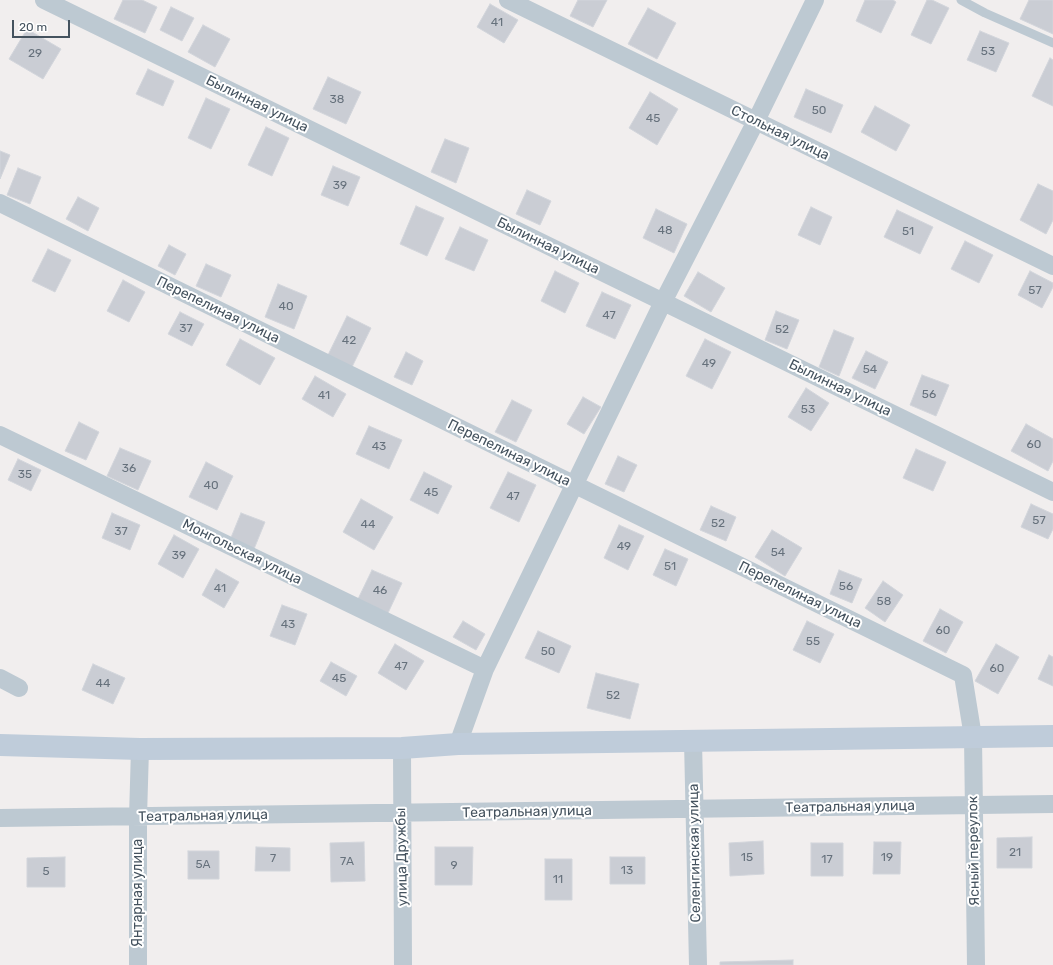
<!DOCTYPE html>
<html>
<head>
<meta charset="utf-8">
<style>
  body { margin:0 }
  #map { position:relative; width:1053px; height:965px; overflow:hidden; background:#f1eeee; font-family:Rubik,sans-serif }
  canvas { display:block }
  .scale { position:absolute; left:12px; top:20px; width:58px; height:18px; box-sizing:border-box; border:2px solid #44525e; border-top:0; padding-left:5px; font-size:12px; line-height:14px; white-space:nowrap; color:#44525e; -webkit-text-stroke:3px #fff; paint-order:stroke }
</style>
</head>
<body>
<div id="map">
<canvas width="1053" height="965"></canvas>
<div class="scale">20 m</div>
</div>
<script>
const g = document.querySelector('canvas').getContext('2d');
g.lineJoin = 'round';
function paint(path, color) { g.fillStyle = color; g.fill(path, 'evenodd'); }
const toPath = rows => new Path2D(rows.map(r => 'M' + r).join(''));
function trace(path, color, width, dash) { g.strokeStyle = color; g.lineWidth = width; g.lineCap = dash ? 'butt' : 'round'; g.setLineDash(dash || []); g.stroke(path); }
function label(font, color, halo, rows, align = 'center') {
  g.font = font + ' Rubik,sans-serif'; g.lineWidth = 4; g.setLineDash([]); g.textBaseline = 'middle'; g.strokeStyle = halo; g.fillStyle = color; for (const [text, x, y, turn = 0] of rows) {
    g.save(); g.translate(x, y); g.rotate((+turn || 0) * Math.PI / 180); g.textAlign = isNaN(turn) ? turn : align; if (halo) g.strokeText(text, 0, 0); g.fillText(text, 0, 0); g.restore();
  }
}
const building = toPath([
  [123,0,142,0,157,7,145,33,114,19,123,0],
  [578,0,607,0,593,27,570,16,578,0],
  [865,0,893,0,896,2,881,33,856,21,865,0],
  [927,0,932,0,949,8,931,44,911,35,927,0],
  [1029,0,1053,0,1053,34,1020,19,1029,0],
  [490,4,518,20,504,43,477,27,490,4],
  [171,7,194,18,182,41,160,30,171,7],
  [648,8,676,23,657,59,628,44,648,8],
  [203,25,230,39,215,67,188,52,203,25],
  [27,29,61,49,43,79,9,59,27,29],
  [980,31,1009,43,996,72,967,60,980,31],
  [1050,58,1053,60,1053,106,1032,96,1050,58],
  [148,69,174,81,163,106,136,94,148,69],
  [328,77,361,92,346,124,313,109,328,77],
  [806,89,843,105,831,133,794,117,806,89],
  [650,92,678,109,657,145,629,128,650,92],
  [206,98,230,109,211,149,188,138,206,98],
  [875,106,910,125,896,151,861,132,875,106],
  [266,127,289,138,272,176,248,165,266,127],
  [445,139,469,148,456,183,431,172,445,139],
  [0,151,10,155,0,179,0,151],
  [333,166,360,177,348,206,321,195,333,166],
  [18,168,41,177,30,204,7,195,18,168],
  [1038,184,1053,191,1053,220,1046,234,1020,220,1038,184],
  [527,190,551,201,540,225,516,214,527,190],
  [78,197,99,208,88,231,66,219,78,197],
  [416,206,444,218,427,256,400,244,416,206],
  [811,207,832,217,820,245,798,235,811,207],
  [656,209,687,224,674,253,643,238,656,209],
  [897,210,933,227,920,254,884,237,897,210],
  [460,227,488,240,474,271,445,259,460,227],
  [965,241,993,255,979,283,951,269,965,241],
  [169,245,186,254,175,275,158,266,169,245],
  [48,249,71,260,55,292,32,281,48,249],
  [206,264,231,275,221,297,196,286,206,264],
  [555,271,579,283,565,313,541,301,555,271],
  [1030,271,1053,283,1053,287,1042,308,1018,295,1030,271],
  [698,272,725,288,711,312,684,296,698,272],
  [123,280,145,292,129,322,107,311,123,280],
  [278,284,307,296,294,329,265,317,278,284],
  [602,292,631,305,615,339,586,326,602,292],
  [776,311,799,320,787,349,765,340,776,311],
  [180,312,204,324,192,346,168,334,180,312],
  [347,316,371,328,352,367,328,355,347,316],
  [834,330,854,338,839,376,819,367,834,330],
  [240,339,275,358,260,385,226,365,240,339],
  [705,339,731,352,712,389,686,376,705,339],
  [866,351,888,362,875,389,852,378,866,351],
  [406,352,423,361,412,385,394,377,406,352],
  [922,375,949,385,936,416,910,405,922,375],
  [315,376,346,394,333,417,302,399,315,376],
  [806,388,829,403,811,431,788,417,806,388],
  [583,397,601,407,584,434,567,424,583,397],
  [512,400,532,410,516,442,495,432,512,400],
  [79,422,99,432,86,460,65,451,79,422],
  [1026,424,1053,439,1053,461,1048,471,1011,451,1026,424],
  [369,426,402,440,389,469,356,454,369,426],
  [120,448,151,461,138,490,107,476,120,448],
  [916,449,946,462,933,491,903,478,916,449],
  [618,456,637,465,624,492,605,484,618,456],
  [18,459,41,470,31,491,8,480,18,459],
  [206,462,233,476,217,510,189,497,206,462],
  [424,472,452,486,438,514,410,500,424,472],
  [508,472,536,485,519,522,490,508,508,472],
  [361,499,393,517,374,550,343,532,361,499],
  [1031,504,1053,514,1053,529,1048,539,1021,527,1031,504],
  [711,506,736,517,726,541,700,530,711,506],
  [112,513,140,525,130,550,102,538,112,513],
  [241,513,265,522,254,549,230,540,241,513],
  [619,525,644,536,628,570,604,558,619,525],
  [772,530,802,548,785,576,755,557,772,530],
  [174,535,199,549,183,578,158,564,174,535],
  [665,549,688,559,676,586,653,575,665,549],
  [216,569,239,582,224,608,202,595,216,569],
  [372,570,402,583,388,613,358,599,372,570],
  [839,570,862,579,852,603,830,594,839,570],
  [883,581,903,595,885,622,865,608,883,581],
  [282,605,307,614,295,645,270,636,282,605],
  [940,609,963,622,946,653,923,641,940,609],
  [463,621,485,634,476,650,453,637,463,621],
  [807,621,834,634,820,663,793,650,807,621],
  [538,631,571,646,559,673,525,658,538,631],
  [395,644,424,661,406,690,378,673,395,644],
  [996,644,1019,657,998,694,975,681,996,644],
  [1049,655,1053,657,1053,686,1038,679,1049,655],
  [331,662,357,676,346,696,320,681,331,662],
  [93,664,125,678,113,704,82,690,93,664],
  [596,673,639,684,630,719,587,708,596,673],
  [1032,837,1032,868,997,868,997,838,1032,837],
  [763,841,764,874,730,876,729,843,763,841],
  [364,842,365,881,331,882,330,843,364,842],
  [874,842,901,842,900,874,873,874,874,842],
  [811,843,843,843,843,876,811,876,811,843],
  [256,847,290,848,290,871,255,871,256,847],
  [435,847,473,847,472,885,435,885,435,847],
  [188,851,219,851,219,879,188,879,188,851],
  [65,857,65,887,27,887,27,858,65,857],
  [610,857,645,857,645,884,610,884,610,857],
  [545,859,572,859,572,900,545,900,545,859],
  [793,960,793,965,720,965,720,962,793,960]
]);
const lane = toPath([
  [961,0,985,13,1053,43]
]);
const street = toPath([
  [44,0,1053,492],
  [508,0,1053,266],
  [0,203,963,675,973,737,976,965],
  [0,435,485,669],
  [0,678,19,688],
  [693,741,698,965],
  [458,744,485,669,663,302,756,121,815,0],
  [402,748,403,965],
  [0,818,1053,804],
  [138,965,138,817,140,749]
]);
const secondary = toPath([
  [0,745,140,749,402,748,458,744,1053,736]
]);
const numberNames = [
  ["41",497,23],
  ["53",988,52],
  ["29",35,54],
  ["38",337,100],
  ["50",819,111],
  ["45",653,119],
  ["39",340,186],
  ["48",665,231],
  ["51",908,232],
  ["57",1035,291],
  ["40",286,307],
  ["47",609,316],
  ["37",186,329],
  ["52",782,330],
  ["42",349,341],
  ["49",709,364],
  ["54",870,370],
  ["56",929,395],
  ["41",324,396],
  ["53",808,410],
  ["60",1034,445],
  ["43",379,447],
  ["36",129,469],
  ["35",25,475],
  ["40",211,486],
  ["45",431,493],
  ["47",513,497],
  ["57",1039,521],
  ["52",718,524],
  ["44",368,525],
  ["37",121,532],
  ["49",624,547],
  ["54",778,553],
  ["39",179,556],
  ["51",670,567],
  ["56",846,587],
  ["41",220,589],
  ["46",380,591],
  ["58",884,602],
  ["43",288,625],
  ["60",943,631],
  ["55",813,642],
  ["50",548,652],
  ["47",401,667],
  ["60",997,669],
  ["45",339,679],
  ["44",103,684],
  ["52",613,696],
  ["21",1015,853],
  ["15",747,858],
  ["19",887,858],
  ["7",273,859],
  ["17",827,860],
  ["7А",347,862],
  ["5А",203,865],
  ["9",454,866],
  ["13",627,871],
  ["5",46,872],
  ["11",558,880]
];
const streetNames = [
  ["Былинная улица",257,104,26],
  ["Стольная улица",780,133,26],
  ["Былинная улица",548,246,26],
  ["Перепелиная улица",218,310,26],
  ["Былинная улица",840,388,26],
  ["Перепелиная улица",509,453,26],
  ["Монгольская улица",242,552,26],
  ["Перепелиная улица",800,595,26],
  ["Театральная улица",850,807,-1],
  ["Театральная улица",527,812,-1],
  ["Театральная улица",203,816,-1],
  ["Ясный переулок",974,851,-91],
  ["Селенгинская улица",695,853,-91],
  ["улица Дружбы",402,857,-91],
  ["Янтарная улица",138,893,-90]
];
paint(building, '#cacdd4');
trace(building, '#d2d5db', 1);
trace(lane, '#bdc9d2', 9);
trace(street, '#bdc9d2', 18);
trace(secondary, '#bfccda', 22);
label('12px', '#66717c', null, numberNames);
label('14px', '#44525e', '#fff', streetNames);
</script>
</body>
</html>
